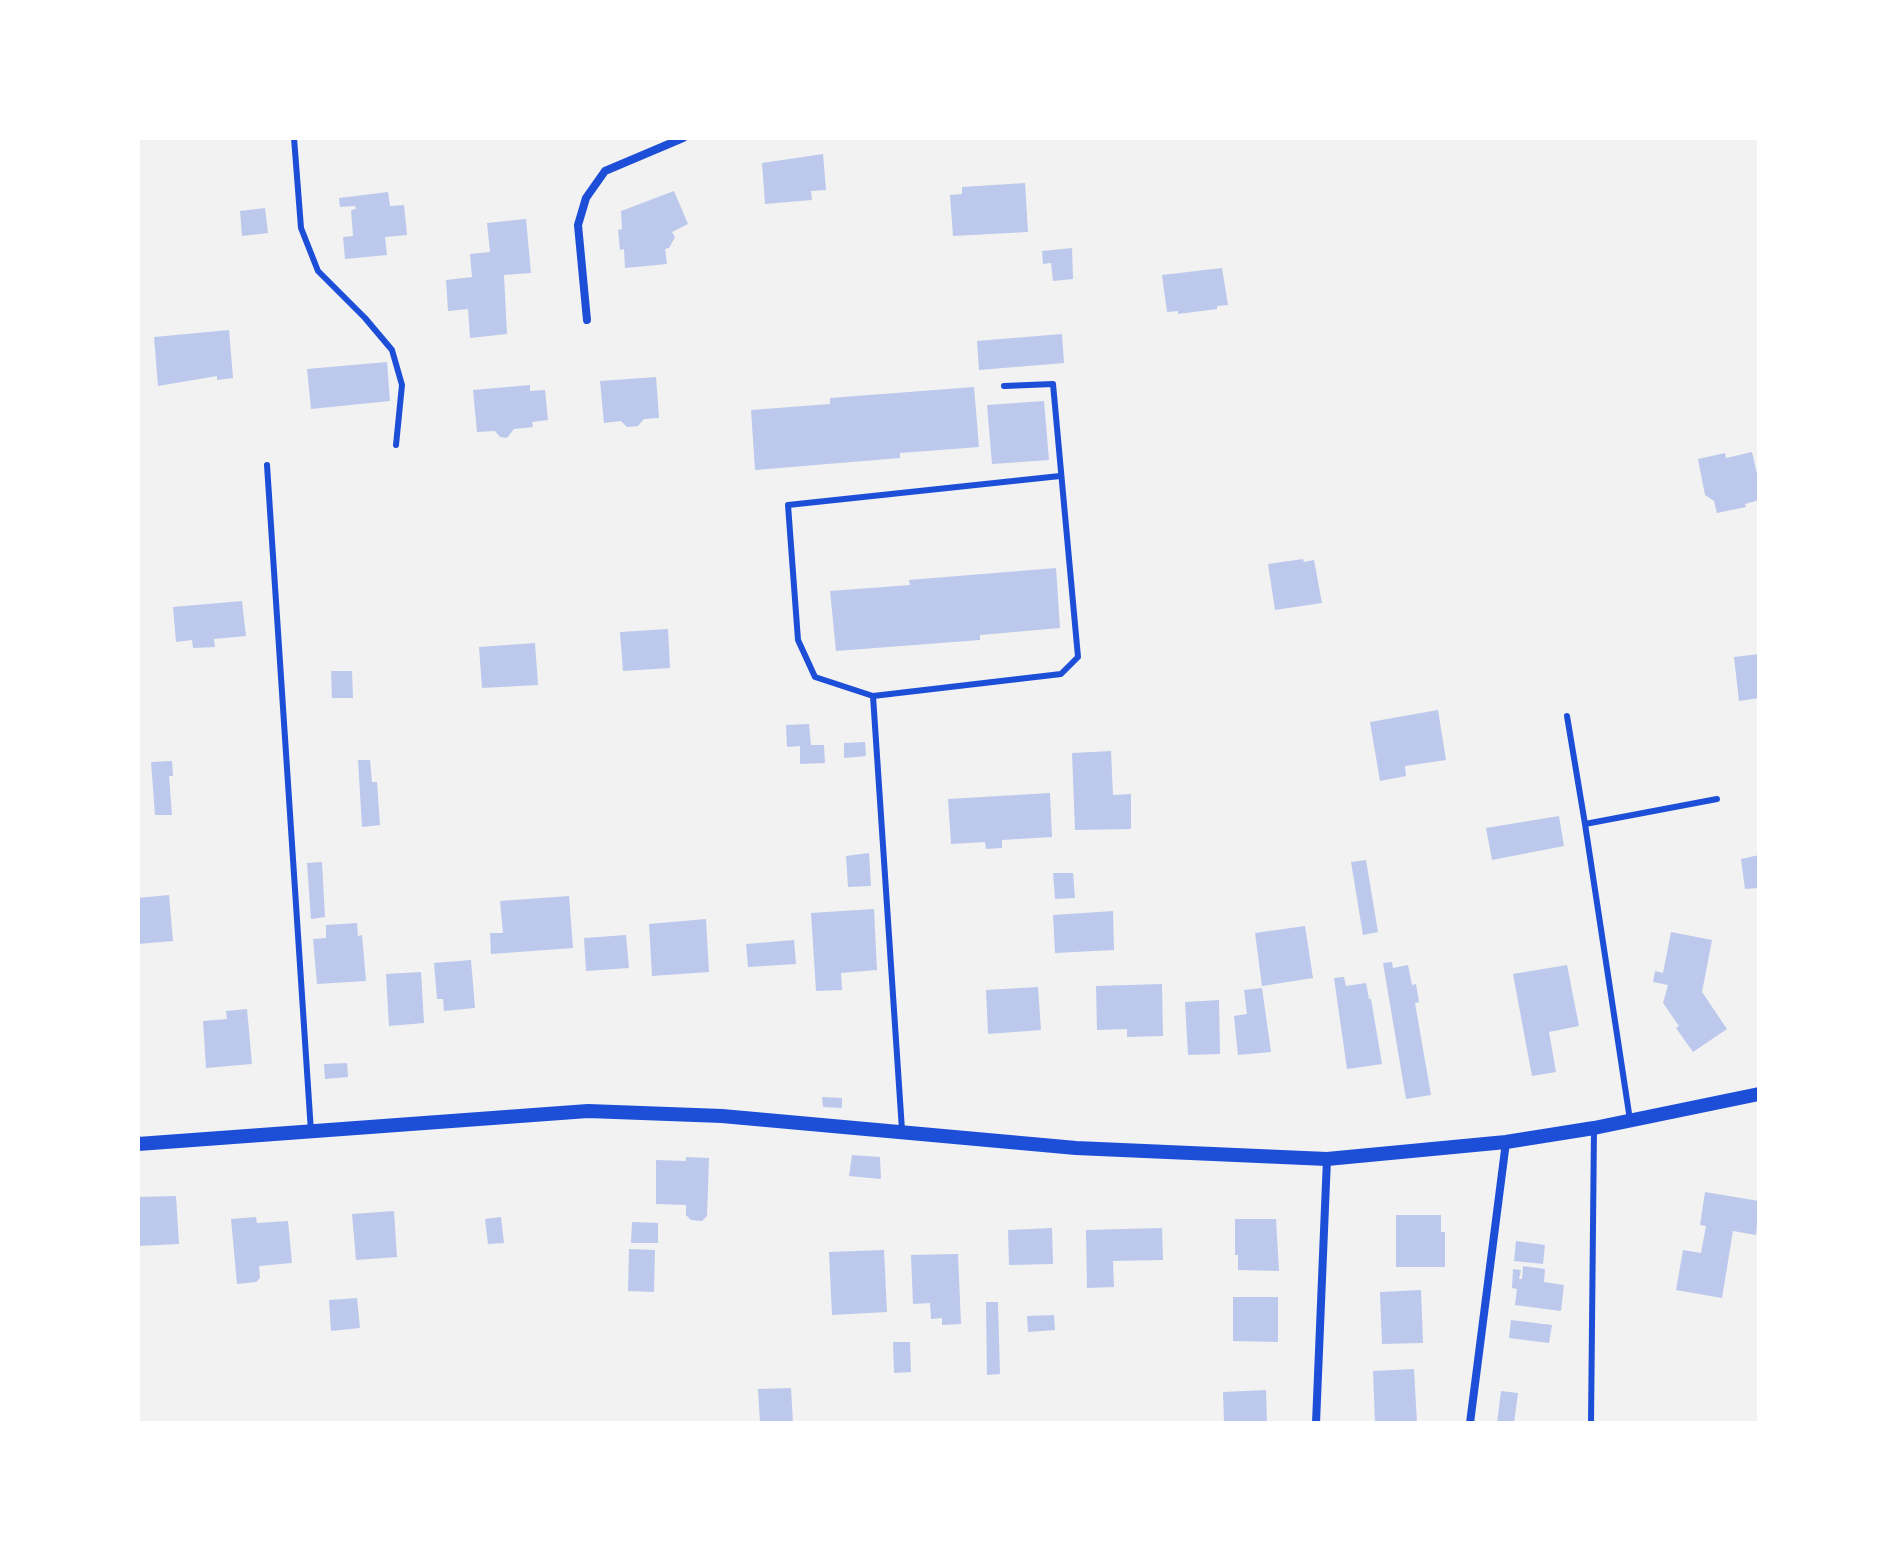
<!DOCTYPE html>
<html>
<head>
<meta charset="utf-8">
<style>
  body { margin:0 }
  #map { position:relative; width:1897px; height:1561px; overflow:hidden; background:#f2f2f2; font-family:Lato,sans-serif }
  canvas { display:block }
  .frame { position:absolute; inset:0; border:140px solid #fff; pointer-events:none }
</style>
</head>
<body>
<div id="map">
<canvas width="1897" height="1561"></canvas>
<div class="frame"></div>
</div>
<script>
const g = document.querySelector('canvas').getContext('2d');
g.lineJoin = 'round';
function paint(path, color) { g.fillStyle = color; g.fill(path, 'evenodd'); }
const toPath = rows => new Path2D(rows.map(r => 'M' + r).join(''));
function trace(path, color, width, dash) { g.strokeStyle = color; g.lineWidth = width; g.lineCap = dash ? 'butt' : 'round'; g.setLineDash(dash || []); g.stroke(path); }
const building = toPath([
  [823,154,826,190,811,191,812,200,765,204,762,163],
  [1025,183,1028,232,953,236,950,195,962,194,962,187],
  [674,191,688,224,672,232,675,237,669,248,665,249,667,264,625,268,624,249,620,250,618,230,622,229,621,211],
  [388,192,390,206,404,205,407,235,385,237,387,255,345,259,343,237,353,236,351,210,356,209,355,206,340,207,339,198],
  [265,208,268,233,242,236,240,211],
  [526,219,531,273,504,275,507,334,470,338,468,309,448,311,446,280,472,277,470,254,490,252,487,223],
  [1072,248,1073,279,1053,281,1051,263,1043,264,1042,251],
  [1222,268,1228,305,1217,306,1217,309,1178,314,1178,311,1167,312,1162,275],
  [229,330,233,378,217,380,217,376,158,386,154,337],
  [1062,334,1064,363,979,370,977,341],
  [387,362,390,401,311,409,307,369],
  [656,377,659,418,644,419,638,426,627,427,621,421,604,423,600,381],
  [530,385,530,391,545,390,548,420,532,422,533,427,514,429,507,438,500,437,495,431,477,432,473,390],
  [974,387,979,447,900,453,900,458,755,470,751,410,830,404,830,398],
  [1044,401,1049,460,992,464,987,405],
  [1752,452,1759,483,1759,500,1745,504,1746,507,1717,513,1714,501,1705,495,1698,459,1725,453,1726,458],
  [1303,559,1304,562,1314,560,1322,603,1275,610,1268,564],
  [1056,568,1060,628,980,635,980,640,836,651,830,591,910,585,909,580],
  [242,601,246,636,214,639,215,647,193,648,192,640,176,642,173,607],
  [668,629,670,668,623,671,620,632],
  [535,643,538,685,482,688,479,647],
  [1759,654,1759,698,1739,701,1734,657],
  [331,671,352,671,353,698,332,698],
  [1438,710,1446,760,1405,766,1406,776,1380,781,1370,722],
  [809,724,811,745,824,745,825,763,800,764,800,746,787,747,786,725],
  [865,742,866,756,844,758,844,743],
  [1111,751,1113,795,1131,794,1131,829,1075,830,1072,753],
  [358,760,370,760,372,782,377,782,380,825,362,827],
  [172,761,173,776,169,776,172,815,155,815,151,762],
  [1050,793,1052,837,1002,840,1002,848,986,849,985,842,951,844,948,799],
  [1559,816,1564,846,1492,860,1486,828],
  [869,853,871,886,848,887,846,856],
  [1759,855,1759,888,1745,889,1741,859],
  [1366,860,1378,932,1363,935,1351,862],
  [322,862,325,917,311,919,307,863],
  [1053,873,1073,873,1075,898,1055,899],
  [169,895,173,941,138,944,138,898],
  [569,896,573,948,491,954,490,933,503,933,500,901],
  [874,909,877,970,841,973,842,990,816,991,811,913],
  [1113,911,1114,950,1055,953,1053,915],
  [706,919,709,972,652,976,649,924],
  [357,923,358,936,362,935,366,981,317,984,313,939,326,938,326,925],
  [1305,926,1313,978,1262,986,1255,933],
  [1671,932,1712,940,1702,992,1727,1029,1693,1052,1676,1028,1679,1026,1663,1003,1668,985,1653,982,1655,971,1663,973],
  [626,935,629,968,586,971,584,938],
  [794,940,796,964,748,967,746,944],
  [471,960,475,1008,444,1011,443,999,437,999,434,963],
  [1392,962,1393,968,1408,965,1412,985,1416,984,1419,1002,1415,1003,1431,1095,1406,1099,1383,963],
  [1567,965,1579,1026,1549,1032,1556,1072,1532,1076,1513,974],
  [421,972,424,1023,389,1026,386,974],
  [1344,977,1346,986,1366,983,1369,999,1371,999,1382,1064,1347,1069,1334,978],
  [1162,984,1163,1036,1127,1037,1127,1029,1097,1030,1096,986],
  [1038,987,1041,1030,988,1034,986,990],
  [1262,988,1271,1052,1238,1055,1234,1016,1247,1014,1244,990],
  [1219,1000,1220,1054,1188,1055,1185,1002],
  [247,1009,252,1064,206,1068,203,1021,227,1019,226,1011],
  [347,1063,348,1077,325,1079,324,1064],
  [822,1097,842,1098,842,1108,823,1107],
  [852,1155,880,1157,881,1179,849,1176],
  [686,1157,709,1158,707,1216,702,1221,691,1220,686,1215,686,1205,656,1204,656,1160,686,1161],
  [1705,1192,1759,1201,1756,1235,1733,1231,1722,1298,1676,1290,1683,1250,1701,1253,1706,1226,1700,1225],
  [176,1196,179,1244,138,1246,138,1197],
  [394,1211,397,1257,356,1260,352,1214],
  [1396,1215,1441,1215,1441,1232,1445,1232,1445,1267,1396,1267],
  [256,1217,257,1223,288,1221,292,1263,259,1266,260,1278,256,1282,237,1284,231,1219],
  [501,1217,504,1243,488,1244,485,1219],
  [1235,1219,1276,1219,1279,1271,1238,1270,1238,1255,1235,1255],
  [632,1222,658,1223,658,1243,631,1243],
  [1052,1228,1053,1264,1009,1265,1008,1230],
  [1162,1228,1163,1260,1113,1261,1114,1287,1087,1288,1086,1230],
  [1516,1241,1545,1245,1543,1264,1514,1261],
  [629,1249,655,1250,654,1292,628,1291],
  [884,1250,887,1312,832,1315,829,1252],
  [958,1254,961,1324,942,1325,942,1318,931,1319,930,1303,913,1304,911,1255],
  [1523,1266,1545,1269,1544,1282,1564,1285,1561,1311,1515,1305,1517,1289,1512,1288,1513,1269,1521,1270,1519,1279,1522,1279],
  [1421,1290,1423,1343,1382,1344,1380,1292],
  [1233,1297,1278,1297,1278,1342,1233,1341],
  [357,1298,360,1328,331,1331,329,1300],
  [986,1302,998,1302,1000,1374,987,1375],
  [1054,1315,1055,1330,1028,1332,1027,1316],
  [1511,1320,1552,1325,1549,1343,1509,1338],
  [893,1342,910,1342,911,1372,894,1373],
  [1414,1369,1417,1423,1375,1423,1373,1371],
  [791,1388,793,1423,760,1423,758,1389],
  [1266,1390,1267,1423,1224,1423,1223,1392],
  [1501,1391,1518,1393,1514,1423,1497,1423]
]);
const service = toPath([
  [294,138,301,228,318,271,365,318,392,350,402,385,396,445],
  [267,465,311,1132],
  [873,696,1061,674,1078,657,1053,384,1004,386],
  [1567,716,1585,824],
  [1630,1120,1585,824,1717,799],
  [902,1130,873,696,815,677,798,640,788,505,1060,476],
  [1591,1423,1594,1128]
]);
const minor = toPath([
  [587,320,578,225,586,198,605,171,683,138],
  [1316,1423,1327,1159],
  [1470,1423,1506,1142]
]);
const tertiary = toPath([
  [138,1144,588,1111,722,1116,1076,1148,1327,1159,1506,1142,1594,1128,1759,1094]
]);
paint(building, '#bdc9ec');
trace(service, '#1d4ed8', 6);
trace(minor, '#1d4ed8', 8);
trace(tertiary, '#1d4ed8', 14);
</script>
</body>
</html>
